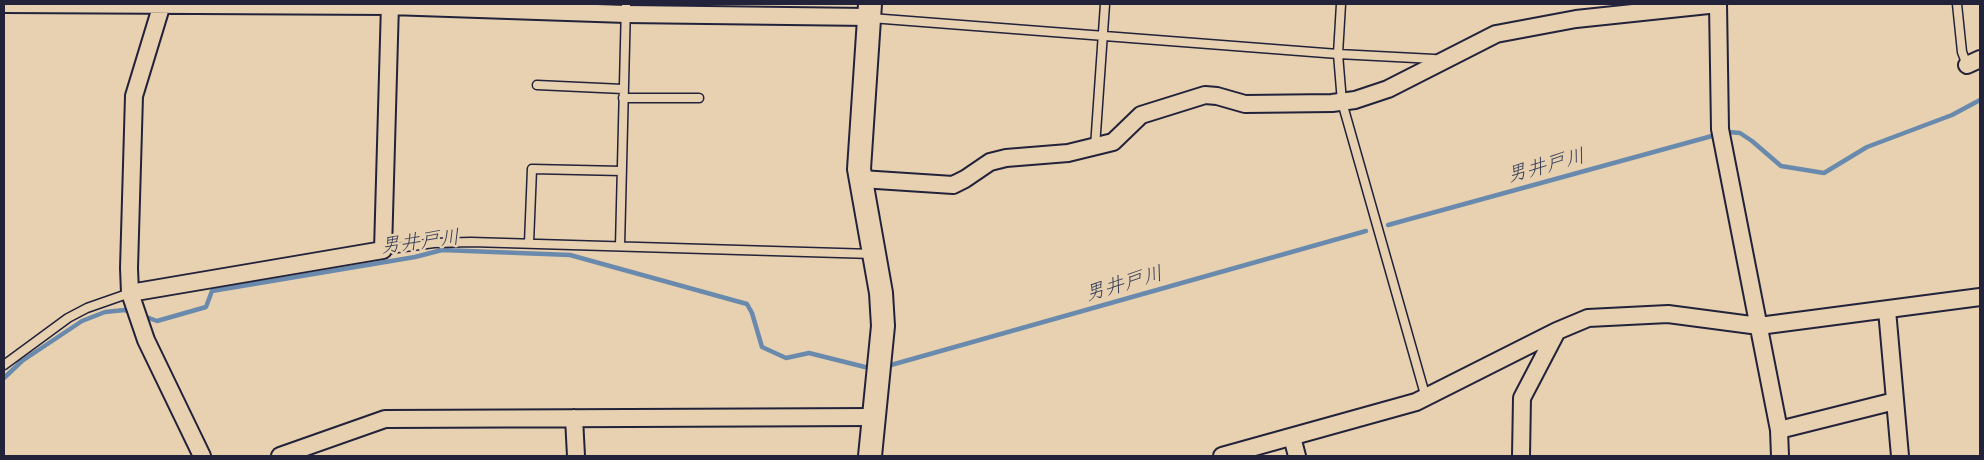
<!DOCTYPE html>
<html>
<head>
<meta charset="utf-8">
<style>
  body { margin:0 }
  #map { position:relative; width:1984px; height:460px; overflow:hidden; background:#e8d1b1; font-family:"Comic Neue",sans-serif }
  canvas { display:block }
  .frame { position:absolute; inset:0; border:5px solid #22223b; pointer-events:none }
</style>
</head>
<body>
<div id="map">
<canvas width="1984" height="460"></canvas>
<div class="frame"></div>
</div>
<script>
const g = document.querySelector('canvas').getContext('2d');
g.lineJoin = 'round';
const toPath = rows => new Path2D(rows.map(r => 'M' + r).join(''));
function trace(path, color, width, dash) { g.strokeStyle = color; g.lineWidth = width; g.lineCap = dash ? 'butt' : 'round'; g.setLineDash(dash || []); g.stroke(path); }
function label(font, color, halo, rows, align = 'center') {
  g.font = font + ' "Comic Neue","Klee One",sans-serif'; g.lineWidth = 5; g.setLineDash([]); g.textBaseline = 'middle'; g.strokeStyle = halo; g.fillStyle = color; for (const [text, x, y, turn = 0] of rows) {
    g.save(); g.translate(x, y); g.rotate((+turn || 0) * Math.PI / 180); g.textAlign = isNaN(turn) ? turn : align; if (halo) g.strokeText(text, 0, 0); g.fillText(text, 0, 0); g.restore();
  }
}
const stream = toPath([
  [1729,132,1740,133,1752,141,1781,166,1824,173,1867,147,1952,115,1980,100],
  [1388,225,1712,136],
  [141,315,157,321,206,307,212,291,415,257,442,250,570,255,747,304,752,313,762,347,786,358,809,353,865,367],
  [891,365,1366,231],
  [4,378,22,361,82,321,105,312,125,310,132,312]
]);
const lane = toPath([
  [1341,4,1338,54,1342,102,1426,398],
  [1957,4,1962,52,1967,65],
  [871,18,1338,54,1434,59,1440,61],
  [537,85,623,89],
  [623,98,699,98],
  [1095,147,1105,4],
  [529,243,532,169,622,171],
  [620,246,626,4],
  [383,250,434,243,471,242,873,254],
  [4,365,68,318,87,308,130,293]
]);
const street = toPath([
  [4,4,390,6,626,14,869,17],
  [162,4,134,96,129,268,130,293,146,340,202,456],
  [1718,4,1720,129,1779,430,1780,456],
  [1967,65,1980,59],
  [861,179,953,185,965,179,990,162,1006,158,1068,153,1113,142,1141,115,1205,95,1217,96,1245,104,1332,103,1355,100,1388,89,1496,34,1576,19,1718,4],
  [130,293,383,250,390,4],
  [1887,310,1900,456],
  [574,418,576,456],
  [1779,430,1895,401],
  [1292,437,1297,456],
  [280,456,385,419,874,417],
  [1222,456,1416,402,1557,331,1588,318,1668,314,1759,326,1980,297],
  [1521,456,1522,398,1557,331]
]);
const secondary = toPath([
  [870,456,883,326,881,293,859,169,870,4]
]);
const waterNames = [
  ["男井戸川",1546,166,-15],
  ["男井戸川",420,242,-7],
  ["男井戸川",1124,284,-16]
];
trace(stream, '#698aac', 4.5);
trace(lane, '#22223b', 11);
trace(street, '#22223b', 20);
trace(secondary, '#22223b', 26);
trace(lane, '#e8d1b1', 8);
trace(street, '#e8d1b1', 16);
trace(secondary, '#e8d1b1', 22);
label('italic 20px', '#343c57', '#e8d1b1', waterNames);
</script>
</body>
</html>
